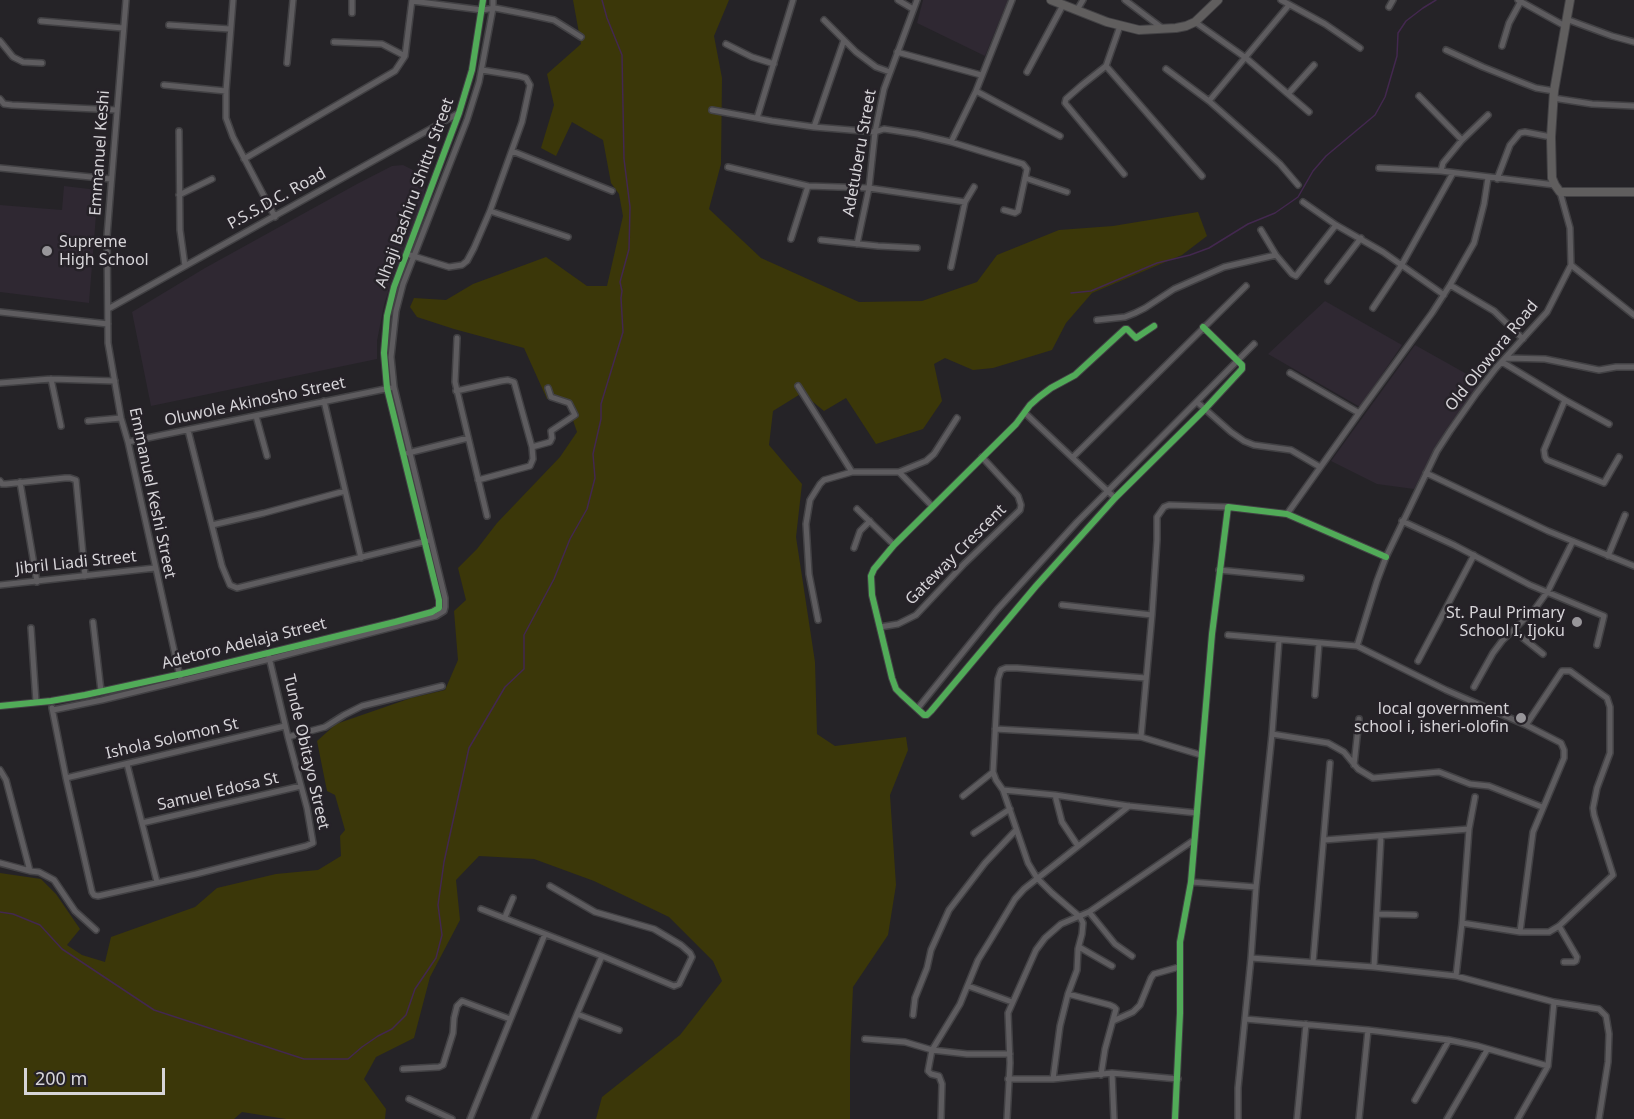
<!DOCTYPE html>
<html>
<head>
<meta charset="utf-8">
<style>
  body { margin:0 }
  #map { position:relative; width:1634px; height:1119px; overflow:hidden; background:#252327; font-family:"Noto Sans",sans-serif }
  canvas { display:block }
  .scale { position:absolute; left:24px; top:1068px; width:141px; height:27px; box-sizing:border-box; border:3px solid #d6d4d8; border-top:0; padding-left:8px; font-size:18px; line-height:21px; white-space:nowrap; color:#d6d4d8; -webkit-text-stroke:4px #262228; paint-order:stroke }
</style>
</head>
<body>
<div id="map">
<canvas width="1634" height="1119"></canvas>
<div class="scale">200 m</div>
</div>
<script>
const g = document.querySelector('canvas').getContext('2d');
g.lineJoin = 'round';
function paint(path, color) { g.fillStyle = color; g.fill(path, 'evenodd'); }
const toPath = rows => new Path2D(rows.map(r => 'M' + r).join(''));
function trace(path, color, width, dash) { g.strokeStyle = color; g.lineWidth = width; g.lineCap = dash ? 'butt' : 'round'; g.setLineDash(dash || []); g.stroke(path); }
function label(font, color, halo, rows, align = 'center') {
  g.font = font + ' "Noto Sans",sans-serif'; g.lineWidth = 5; g.setLineDash([]); g.textBaseline = 'middle'; g.strokeStyle = halo; g.fillStyle = color; for (const [text, x, y, turn = 0] of rows) {
    g.save(); g.translate(x, y); g.rotate((+turn || 0) * Math.PI / 180); g.textAlign = isNaN(turn) ? turn : align; if (halo) g.strokeText(text, 0, 0); g.fillText(text, 0, 0); g.restore();
  }
}
const built = toPath([
  [923,0,1008,0,985,56,917,23],
  [403,165,417,172,425,187,423,203,392,279,384,305,377,341,377,359,151,406,132,312,205,268,357,184,392,166],
  [64,186,98,190,89,303,0,292,0,205,62,210],
  [1325,301,1402,345,1360,407,1268,354],
  [1415,345,1481,382,1445,431,1414,489,1377,484,1331,461]
]);
const green = toPath([
  [573,0,729,0,714,36,722,78,721,164,709,209,761,258,859,302,922,301,977,282,997,255,1059,230,1113,226,1198,212,1207,236,1182,255,1092,293,1066,323,1052,350,993,368,973,370,945,358,934,364,942,401,923,429,876,444,846,398,824,411,802,393,773,411,769,445,802,484,796,537,815,662,817,734,835,746,906,737,908,750,890,795,896,885,888,935,853,987,850,1057,850,1119,596,1119,602,1097,680,1035,722,981,713,961,669,917,594,881,534,859,479,856,456,880,460,920,430,977,414,1038,376,1057,364,1079,386,1109,385,1119,286,1119,242,1112,234,1119,0,1119,0,873,41,879,56,894,80,929,67,945,82,955,105,962,111,937,195,907,217,888,276,874,318,870,341,856,340,836,345,830,335,795,327,791,317,741,336,724,411,698,445,690,458,660,454,611,466,600,458,568,477,549,497,523,560,457,577,432,566,400,547,399,524,348,454,329,417,317,410,307,414,298,446,300,473,284,546,257,587,286,607,286,623,216,619,194,611,183,603,140,572,122,556,156,541,148,554,105,547,74,581,44]
]);
const stream = toPath([
  [1071,293,1091,291,1157,263,1190,255,1209,248,1248,224,1275,213,1298,197,1313,171,1326,156,1375,115,1385,97,1397,56,1398,33,1406,21,1423,8,1436,0],
  [0,912,13,914,40,925,62,949,154,1010,304,1059,348,1059,362,1047,378,1036,392,1029,406,1015,415,989,436,958,442,935,438,905,444,862,469,748,505,687,524,669,524,635,554,579,570,539,587,509,595,478,593,454,601,419,601,404,623,332,621,298,622,291,620,282,629,249,630,207,624,159,622,55,607,18,602,0]
]);
const street = toPath([
  [126,0,107,236,108,343,121,418,128,442,180,677],
  [233,0,226,91,226,118,233,137,275,217],
  [898,0,913,9],
  [1125,0,1162,28],
  [1281,0,1325,24,1360,48],
  [1518,0,1565,26],
  [412,1,482,10,495,8,531,15,554,20,581,37],
  [1389,7,1393,0],
  [1077,10,1083,0],
  [352,13,352,0],
  [1566,19,1612,36,1634,42],
  [824,20,856,52,876,67,890,72],
  [41,21,123,28],
  [1195,22,1246,58,1309,112],
  [169,25,230,29],
  [1120,26,1106,66,1082,85,1066,99,1065,103,1124,174],
  [0,41,13,57,23,62,42,63],
  [334,42,382,44,405,56],
  [726,44,752,57,774,64],
  [1502,46,1509,23,1521,1],
  [1446,50,1483,67,1518,81,1536,88,1554,91],
  [897,52,981,75],
  [287,63,293,0],
  [1106,66,1202,176],
  [1166,69,1209,101,1269,154,1280,164,1298,185],
  [1027,72,1063,5],
  [164,85,226,91],
  [976,91,1060,136],
  [1288,94,1314,65],
  [1419,96,1462,140],
  [1553,98,1592,104,1634,106],
  [0,99,4,104,12,105,117,110],
  [1209,101,1289,5],
  [712,110,772,121,814,127,875,132,884,129,917,134,951,142,1023,164,1027,169,1018,211,1015,213,1004,210],
  [757,118,793,0],
  [814,127,844,40],
  [179,131,180,230,185,266],
  [951,142,976,91,1012,0],
  [512,151,612,191],
  [244,159,395,71,405,56,412,0],
  [728,167,808,186,869,188,965,202],
  [0,168,111,179],
  [1379,168,1441,171,1555,185],
  [1441,171,1443,163,1462,140,1488,115],
  [1025,178,1067,192],
  [1497,179,1510,145,1520,133,1525,132,1551,137],
  [179,195,212,179],
  [1303,202,1336,225,1383,252,1444,295],
  [490,211,568,237],
  [1261,230,1276,255,1292,274,1296,276,1336,225],
  [791,239,808,186],
  [821,240,878,246,917,248],
  [857,244,869,188,875,132,884,89,917,0],
  [410,255,449,267,462,265,467,261,474,248,490,211,522,122,530,85,526,78,519,76,482,70],
  [1571,265,1634,315],
  [951,267,965,202,974,187],
  [1328,281,1361,238],
  [1450,285,1494,311,1523,339],
  [1373,308,1401,266,1453,173],
  [108,309,459,113],
  [0,312,108,324],
  [1097,320,1125,317,1135,313,1145,308,1174,289,1224,267,1276,255],
  [1154,326,1136,338,1127,329,1125,329,1075,375,1051,388,1039,397,1030,405,1016,424,894,545,874,569,871,576,872,595,892,678,896,689,901,694,924,715,927,715,931,711,1036,586,1115,498,1205,409,1242,369,1242,365,1203,327],
  [457,338,455,382,487,516],
  [1506,358,1545,359,1599,370,1616,367,1634,367],
  [1502,362,1565,400,1609,424],
  [1290,373,1359,413],
  [51,379,61,426],
  [0,383,51,379,115,381],
  [798,386,852,472],
  [456,391,501,381,508,380,514,382,532,447,533,459,530,466,478,480],
  [1565,400,1544,450,1545,457,1547,460,1604,483,1619,457],
  [324,401,361,558],
  [1197,402,1231,432,1244,441,1254,445,1291,450,1320,467],
  [1025,413,1115,498],
  [256,416,267,456],
  [88,421,121,418],
  [188,430,222,566,230,585,237,588,427,541],
  [128,442,390,388],
  [532,447,550,442,552,438,551,431,575,415,569,403,551,397,548,388],
  [408,453,468,438],
  [1073,457,1246,286],
  [899,472,932,506],
  [1426,473,1548,531,1634,566],
  [0,481,2,484,6,484,65,478,70,478,76,480,85,576],
  [20,482,37,582],
  [857,509,894,545],
  [1287,514,1359,413,1432,313,1450,285,1474,243,1484,204,1488,178],
  [1402,521,1454,545,1530,585,1604,616,1597,645],
  [212,525,264,513,345,491],
  [854,548,860,531,870,521],
  [1608,556,1625,515],
  [1219,570,1301,578],
  [0,585,155,568],
  [1062,605,1152,615],
  [818,620,809,574,806,524,810,500,820,484,824,480,852,472,899,472,926,461,934,454,957,418],
  [93,622,101,691],
  [880,627,898,624,916,615,964,564,1020,510,1021,505,1018,496,982,457],
  [31,628,36,702],
  [1514,631,1543,654],
  [1228,635,1357,646,1446,690,1526,725,1561,743,1564,750,1564,758,1533,832,1520,932],
  [1357,646,1377,581,1386,557,1437,451,1450,431,1476,394,1496,368,1547,312,1571,265,1570,228,1560,192],
  [1418,661,1474,555],
  [1146,678,1017,668,1006,668,1001,670,998,679,993,772,996,780,1003,790,1055,795,1129,806,1197,813],
  [1474,687,1493,653,1502,641,1534,610,1548,591,1573,541],
  [1315,695,1319,643],
  [0,706,51,701,85,695,186,673,395,622,432,612,439,608,439,600,387,388,384,353,387,316,394,287,459,113,472,70,483,0],
  [52,708,66,778,92,892,94,895,98,896,196,874,306,846,313,843,307,808,288,737,269,657],
  [918,708,997,610,1077,522,1254,344],
  [53,710,102,700,270,659,436,616,444,611,445,607,445,598,394,387,391,357,396,311,403,284,467,120,479,82,493,8,493,0],
  [995,729,1141,737,1201,755],
  [1272,734,1328,743,1344,752,1358,769,1373,778,1439,772,1470,784,1489,786,1542,807],
  [288,737,325,727,344,715,362,706,442,686],
  [1141,737,1152,615,1157,540,1157,517,1164,507,1169,505,1228,507],
  [127,764,157,882],
  [1354,765,1359,719],
  [0,770,6,780,30,871,39,872,54,880,75,911,96,930],
  [66,778,285,726],
  [1003,790,1028,863,1037,878,1052,893,1080,917,1083,923,1082,934,1078,949,1077,970,1068,994,1060,1026,1053,1079],
  [1055,795,1062,822,1078,846],
  [963,796,993,772],
  [142,823,301,786],
  [974,833,1010,809],
  [1324,840,1469,829],
  [0,863,30,871],
  [1191,882,1256,887],
  [481,909,602,956,674,986,679,984,692,957,690,953,681,945,654,929,595,912,550,886],
  [1089,912,1115,944,1132,956],
  [1378,914,1415,915],
  [505,917,513,898],
  [1462,923,1520,932,1549,932,1559,926,1613,875,1594,815,1593,808,1597,788,1610,753,1610,707,1607,698,1570,671,1562,671,1526,725],
  [1559,926,1577,957,1576,961,1574,962,1564,962],
  [1079,947,1112,966],
  [1251,958,1374,967,1456,976,1554,1002,1599,1009,1606,1016,1609,1034,1608,1062,1599,1119],
  [1313,962,1330,763],
  [1374,967,1381,836],
  [1456,976,1462,923,1469,829,1475,797],
  [968,986,1012,1002],
  [1068,994,1110,1005,1114,1007,1116,1009,1105,1049,1101,1075],
  [577,1014,619,1030],
  [913,1015,915,998,927,968,931,950,949,910,985,863,1016,830],
  [1245,1019,1368,1030,1449,1040,1478,1046,1548,1066],
  [1113,1021,1133,1012,1140,1005,1151,978,1154,974,1179,967],
  [865,1039,905,1042,932,1050,967,1054,1010,1054],
  [403,1069,439,1067,443,1065,453,1033,454,1018,457,1006,462,1001,510,1019],
  [1112,1073,1114,1119],
  [1008,1079,1053,1079,1112,1073,1178,1079],
  [409,1099,452,1119],
  [1415,1100,1449,1040],
  [470,1119,545,934],
  [534,1119,577,1014,602,956],
  [941,1119,942,1084,939,1076,931,1074,928,1071,932,1050,960,1004,978,960,991,939,1015,899,1024,889,1129,806],
  [1007,1119,1010,1063,1008,1013,1036,950,1045,938,1061,924,1089,912,1194,840],
  [1175,1119,1180,1013,1180,942,1191,882,1212,634,1228,507,1287,514,1386,557],
  [1238,1119,1238,1088,1251,958,1256,887,1272,734,1279,640],
  [1297,1119,1306,1024],
  [1359,1119,1368,1030],
  [1447,1119,1487,1050],
  [1518,1119,1548,1066,1554,1002]
]);
const secondary = toPath([
  [1051,0,1107,22,1139,30,1176,28,1186,26,1195,22,1218,0],
  [1570,0,1554,91,1551,137,1552,178,1555,185,1560,192,1634,192]
]);
const cycleway = toPath([
  [1154,326,1136,338,1127,329,1125,329,1075,375,1051,388,1039,397,1030,405,1016,424,894,545,874,569,871,576,872,595,892,678,896,689,901,694,924,715,927,715,931,711,1036,586,1115,498,1205,409,1242,369,1242,365,1203,327],
  [0,706,51,701,85,695,186,673,395,622,432,612,439,608,439,600,387,388,384,353,387,316,394,287,459,113,472,70,483,0],
  [1175,1119,1180,1013,1180,942,1191,882,1212,634,1228,507,1287,514,1386,557]
]);
const markers = [
  [47,251,6,"#98969a"],
  [1577,622,6,"#98969a"],
  [1521,718,6,"#98969a"]
];
const streetNames = [
  ["Emmanuel Keshi",100,153,-86],
  ["Adetuberu Street",860,153,-80],
  ["Alhaji Bashiru Shittu Street",415,193,-70],
  ["P.S.S.D.C. Road",277,199,-29],
  ["Old Olowora Road",1492,356,-51],
  ["Oluwole Akinosho Street",255,402,-12],
  ["Emmanuel Keshi Street",152,493,78],
  ["Gateway Crescent",956,555,-45],
  ["Jibril Liadi Street",76,563,-6],
  ["Adetoro Adelaja Street",244,644,-14],
  ["Ishola Solomon St",172,739,-13],
  ["Tunde Obitayo Street",306,752,77],
  ["Samuel Edosa St",218,792,-13]
];
const poiNames = [
  ["Supreme",59,242,"left"],
  ["High School",59,260,"left"],
  ["St. Paul Primary",1565,613],
  ["School I, Ijoku",1565,631],
  ["local government",1509,709],
  ["school i, isheri-olofin",1509,727]
];
paint(built, '#2f2832');
paint(green, '#3b3709');
trace(stream, '#43284f', 1.5);
trace(street, '#424144', 8);
trace(secondary, '#424144', 10);
trace(street, '#5e5c5f', 5);
trace(secondary, '#605e5e', 8);
trace(cycleway, '#51ab58', 6);
for (const [x, y, r, color] of markers) { const dot = new Path2D(); dot.arc(x, y, r, 0, 2 * Math.PI); g.fillStyle = color; g.fill(dot); trace(dot, '#262228', 2); }
label('16px', '#d6d4d8', '#262228', streetNames);
label('16px', '#d6d4d8', '#262228', poiNames, 'right');
</script>
</body>
</html>
